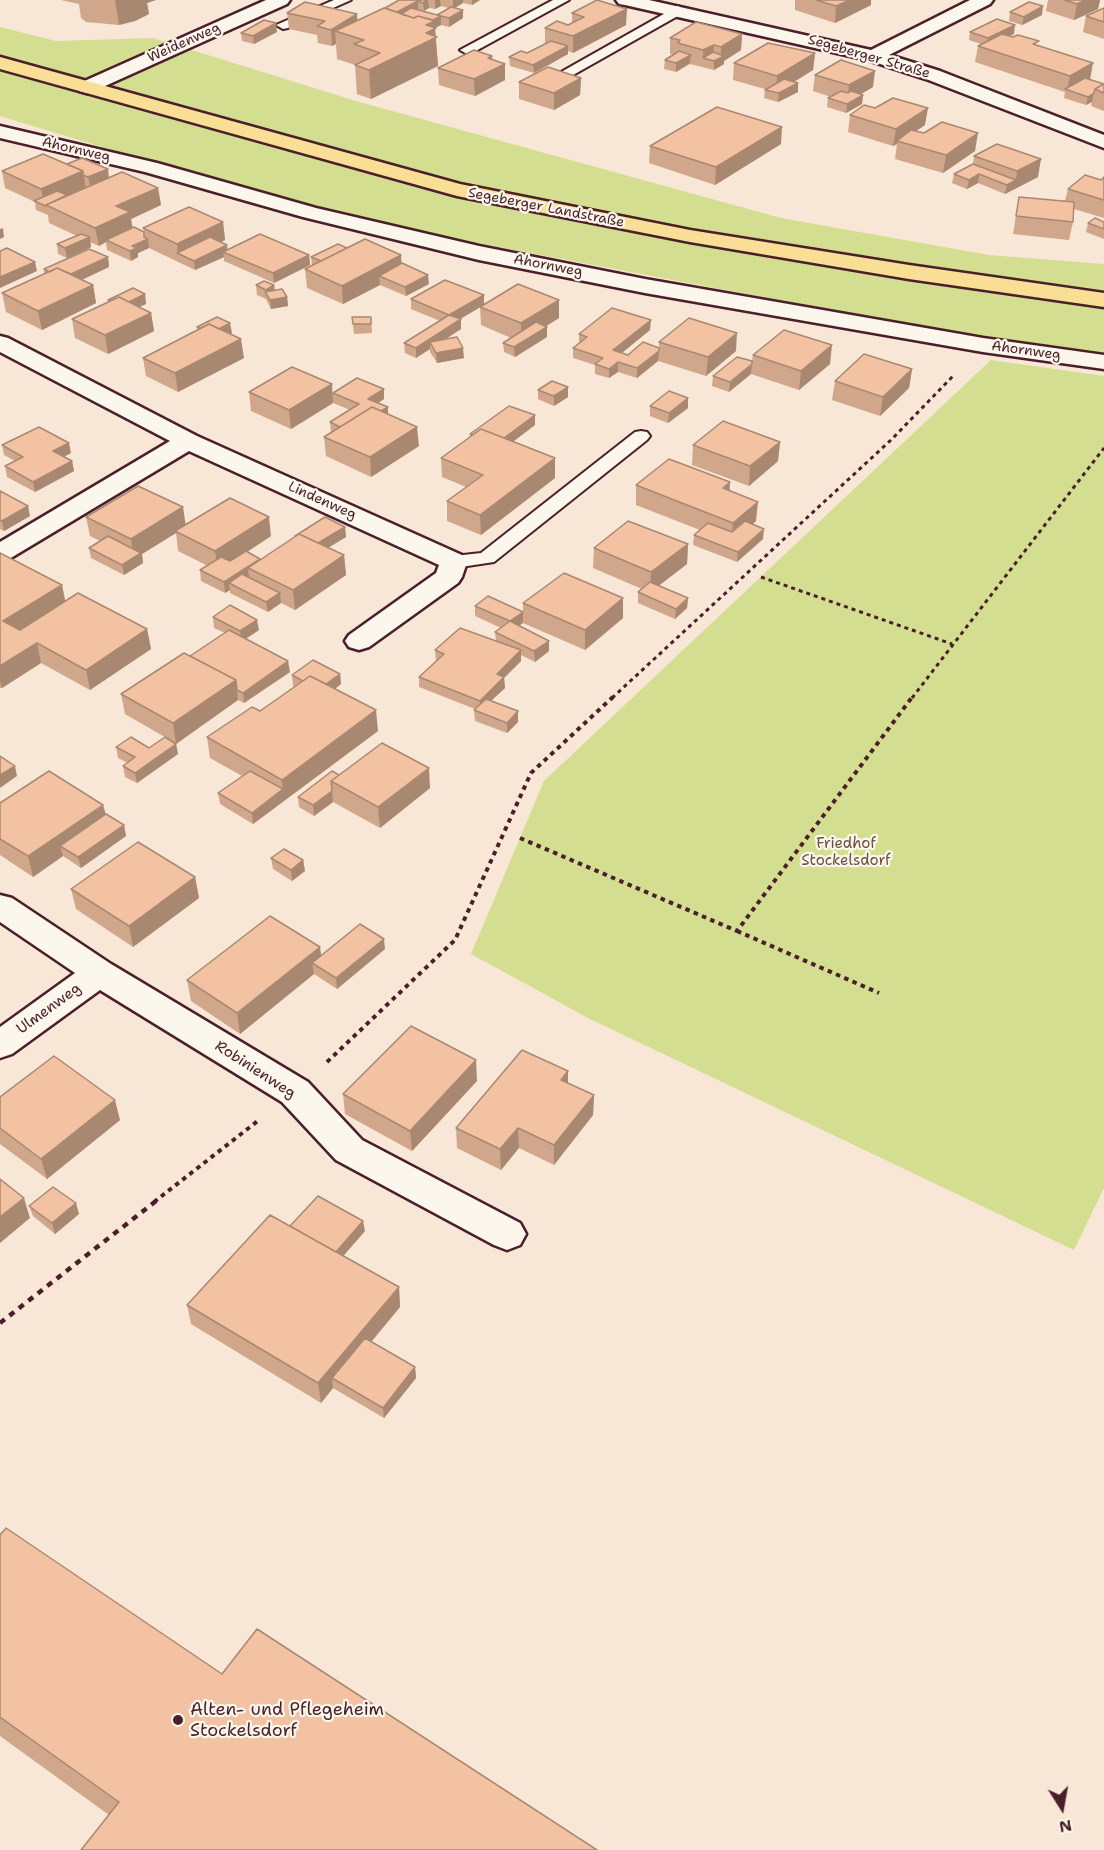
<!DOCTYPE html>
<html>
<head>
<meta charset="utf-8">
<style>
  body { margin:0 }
  #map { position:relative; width:1104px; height:1850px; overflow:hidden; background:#f8e7d6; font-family:"Shantell Sans",sans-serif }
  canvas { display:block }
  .north { position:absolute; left:1032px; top:1778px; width:60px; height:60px; -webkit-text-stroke:4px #fbf7ec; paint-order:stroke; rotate:169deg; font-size:16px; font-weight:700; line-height:24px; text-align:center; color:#4a1f2b }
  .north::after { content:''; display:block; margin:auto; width:21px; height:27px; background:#4a1f2b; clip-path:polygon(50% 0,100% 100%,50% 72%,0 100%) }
</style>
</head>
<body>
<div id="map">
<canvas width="1104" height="1850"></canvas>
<div class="north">N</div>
</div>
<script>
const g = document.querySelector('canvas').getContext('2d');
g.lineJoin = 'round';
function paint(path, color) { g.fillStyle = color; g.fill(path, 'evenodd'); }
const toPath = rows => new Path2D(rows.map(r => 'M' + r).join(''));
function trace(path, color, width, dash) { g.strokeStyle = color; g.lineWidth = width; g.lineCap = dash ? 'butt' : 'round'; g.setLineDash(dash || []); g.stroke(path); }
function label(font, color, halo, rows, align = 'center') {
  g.font = font + ' "Shantell Sans",sans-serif'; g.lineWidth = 4.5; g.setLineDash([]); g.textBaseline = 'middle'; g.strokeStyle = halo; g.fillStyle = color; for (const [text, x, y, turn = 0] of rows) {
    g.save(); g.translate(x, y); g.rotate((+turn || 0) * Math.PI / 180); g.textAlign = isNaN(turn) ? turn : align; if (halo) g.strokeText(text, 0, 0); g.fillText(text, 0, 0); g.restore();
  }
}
const green = toPath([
  [0,27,56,41,153,38,356,101,781,218,989,255,1104,264,1104,356,985,339,477,243,314,206,115,151,0,116],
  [991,360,1104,376,1104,1188,1074,1250,588,1018,471,954,544,781]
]);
const pathFar2 = toPath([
  [761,577,952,644],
  [612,698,891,440,955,374],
  [912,698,1104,448]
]);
const pathFar1 = toPath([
  [520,838,737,931,913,696],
  [737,931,879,993],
  [327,1062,455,940,531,773,614,696],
  [154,1202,259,1120]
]);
const path = toPath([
  [0,1323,156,1201]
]);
const service = toPath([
  [334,0,351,0,288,28,283,29,276,25,334,0],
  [553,0,569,0,472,53,467,54,460,50,553,0],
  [678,6,684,10,683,13,566,79,556,79,554,76,678,6],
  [641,431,647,432,650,436,647,440,494,562,454,568,447,566,444,562,447,558,454,556,481,553,635,432,641,431]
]);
const minor = toPath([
  [266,0,290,0,287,4,94,91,87,93,80,91,77,87,80,83,266,0],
  [616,0,649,0,871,50,970,0,993,0,990,4,889,55,940,71,1104,135,1104,148,926,79,868,60,625,5,619,4,616,0],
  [0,126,157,163,316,208,479,246,645,279,983,338,1104,355,1104,369,983,352,645,293,479,260,303,217,145,172,0,138,0,126],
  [0,336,8,338,197,436,464,556,467,562,462,577,458,583,369,647,359,650,349,647,345,641,349,635,436,573,439,565,189,451,9,559,0,561,0,542,170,441,0,352,0,336],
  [0,895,12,898,111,964,308,1082,362,1140,520,1223,526,1234,520,1245,507,1250,494,1245,336,1160,282,1102,100,990,12,1054,0,1058,0,1027,75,973,0,922,0,895]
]);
const primary = toPath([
  [0,57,460,184,690,230,909,265,1104,293,1104,307,909,279,690,242,457,196,0,69,0,57]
]);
const wall = toPath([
  [61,0,156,0,147,3,149,14,135,21,119,25,86,22,81,18,79,4],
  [399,0,480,0,472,5,463,3,455,8,463,10,463,18,449,27,441,25,435,28,438,66,371,99,357,94,355,65,337,59,336,44,332,46,318,43,317,35,289,29,287,13,357,21,384,8],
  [441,6,449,8,437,15,418,10,424,11,429,8,435,9],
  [795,0,871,0,871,5,835,23,795,10],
  [1048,0,1100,0,1098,9,1074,20,1046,11],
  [1104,8,1104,39,1083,32,1086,16],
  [1010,12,1042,15,1022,25,1009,21],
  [572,13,626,25,573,53,568,51,568,54,534,73,510,66,509,57,527,53,545,44,545,28,568,25,572,23],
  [277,32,254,44,242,41,241,33],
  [970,32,1014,34,1008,36,1038,45,1090,79,1104,84,1104,111,1091,106,1092,102,1086,105,1064,98,1065,92,975,62,978,46,981,44,969,40],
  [742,34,741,50,724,61,724,64,714,70,690,64,676,72,664,69,665,60,673,55,670,54,670,38],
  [815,53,813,70,794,82,798,83,798,92,778,102,764,98,765,89,733,80,734,63],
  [492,60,505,80,475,96,439,85,438,68],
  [815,75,873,87,861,94,863,95,862,104,846,113,827,107,828,98,831,97,813,91],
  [581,78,580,95,554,110,519,99,519,82],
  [850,115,925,125,916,131,975,151,943,173,895,159,897,144,893,146,848,132],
  [781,144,715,185,649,163,650,146],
  [974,156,1038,177,1005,194,978,183,967,189,952,183,954,174,973,164],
  [67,164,109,177,158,188,161,205,131,219,132,228,144,232,143,228,223,222,225,240,221,242,228,250,309,255,310,265,274,283,224,261,224,257,195,270,149,248,138,253,138,257,131,261,107,250,106,242,99,246,90,242,91,247,67,258,58,254,57,244,77,236,49,223,48,215,36,210,35,202,5,188,2,171],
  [1104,177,1104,218,1074,209,1073,222,1069,240,1013,234,1019,197,1065,201,1068,189,1101,180],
  [1104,222,1104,239,1086,232,1088,223],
  [347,248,402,263,429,284,406,296,380,285,343,304,307,288,305,269,312,266,311,257],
  [108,257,109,267,82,280,93,285,96,303,42,330,6,312,2,293,44,274,44,269],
  [256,285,274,285,275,290,287,297,288,306,271,309,266,299,257,295],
  [145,294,146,304,139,307,151,313,154,331,108,354,75,338,72,319,109,302,108,300],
  [411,299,484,305,559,300,559,318,546,326,547,327,547,337,515,357,504,352,503,343,511,338,481,325,480,307,460,319,461,319,461,329,446,339,464,358,437,363,430,352,430,349,416,358,405,353,404,343,440,321,411,309],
  [352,317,371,317,372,333,354,334],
  [197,327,232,333,230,334,244,358,178,392,146,376,143,358,197,330],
  [650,330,622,353,628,355,659,348,659,342,736,351,706,376,658,361,637,378,618,372,609,378,595,374,595,365,573,358,573,348,579,343,579,334],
  [753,355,830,364,799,390,751,374,729,392,712,386,713,376,752,361],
  [912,369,909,388,880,416,832,400,835,381],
  [568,387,568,397,554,406,538,399,538,390],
  [249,392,333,393,384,399,378,403,388,407,388,414,419,446,371,477,326,456,324,437,331,433,330,422,350,410,333,403,291,429,251,411],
  [688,398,688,408,668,423,650,416,650,406],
  [535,425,513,442,555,458,555,478,481,535,447,521,447,501,466,487,442,477,441,458,470,437,470,434],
  [780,442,778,461,749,486,692,465,693,445],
  [2,445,71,453,64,457,72,461,74,471,35,492,7,477,5,466,15,461,4,455],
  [730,482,729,491,756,521,753,524,763,539,737,562,693,545,694,535,700,530,636,505,636,485],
  [0,491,30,516,4,531,0,529],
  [86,517,185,525,271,536,247,552,261,560,345,527,346,537,328,548,344,555,346,575,295,610,281,603,268,612,230,593,230,590,225,593,201,581,200,570,208,566,178,551,176,533,142,554,143,563,124,575,91,558,89,548,100,541,90,536],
  [688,544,687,564,659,586,688,598,687,608,675,619,638,603,638,592,642,589,593,568,594,548],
  [0,553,62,585,65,602,147,629,151,649,90,690,41,663,2,688,0,688],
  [623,598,623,618,585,650,523,623,519,626,549,651,535,662,521,655,521,661,504,678,505,688,491,701,518,711,518,722,507,733,475,721,474,710,475,709,419,687,419,677,436,661,435,650,496,641,495,632,501,628,475,616,475,606,523,612,523,603],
  [213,617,259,630,245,639,290,672,244,703,238,700,176,744,178,754,137,783,125,777,123,766,128,763,118,758,116,747,149,748,170,740,125,714,121,694,190,656,225,633,214,628],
  [340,674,341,684,335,689,378,731,253,824,220,804,218,793,242,776,210,758,207,737,260,711,295,686,293,686,292,675],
  [339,775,430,788,380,828,333,802,314,816,299,807,298,797],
  [0,803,103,805,106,814,124,825,126,836,81,868,63,856,33,877,0,855],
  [271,858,303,860,305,871,292,881,273,869],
  [195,877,199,898,133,947,76,909,71,889],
  [385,949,337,989,314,974,240,1034,191,1001,187,980,321,956],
  [568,1071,568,1083,594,1095,593,1115,554,1165,519,1148,501,1170,457,1148,456,1128],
  [477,1081,412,1151,345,1114,343,1094],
  [0,1097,120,1120,47,1179,0,1144],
  [29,1206,79,1214,55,1234,33,1216],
  [365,1231,343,1256,399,1287,400,1307,371,1342,415,1367,416,1378,384,1418,333,1388,321,1403,191,1324,187,1305],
  [0,1535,222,1674,109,1815,0,1736]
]);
const shadedWall = toPath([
  [115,0,156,0,147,3,149,14,135,21,119,25],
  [427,0,428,0,429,8,424,11,423,3],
  [435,0,440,0,441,6,435,9],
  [453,0,463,0,463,3,453,9],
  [472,0,480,0,472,5],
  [850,0,871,0,871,5,835,23,836,6],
  [1086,0,1100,0,1098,9,1074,20,1077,4],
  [418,1,418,10,394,18,394,14],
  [1043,6,1042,15,1022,25,1024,17],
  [627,9,626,25,573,53,573,36],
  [463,10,463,18,449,27,449,18],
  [357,14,358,30,335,31,336,44,332,46,331,30],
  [441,16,441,25,435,28,438,66,371,99,369,70,423,26],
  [276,23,277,32,254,44,253,36],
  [1015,25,1014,34,987,47,988,38],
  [742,34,741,50,724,61,724,64,714,70,714,61,721,58,721,47],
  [714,45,713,61,703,58,703,50],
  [568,46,568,54,534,73,533,65],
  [815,53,813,70,776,93,777,76],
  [691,55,690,63,676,72,676,63],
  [492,56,493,70,505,64,505,80,475,96,474,79,488,58],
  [1093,63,1090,80,1067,90,1070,76],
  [875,71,873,87,847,102,849,85],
  [581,78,580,95,554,110,554,93],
  [798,83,798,92,778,102,779,93],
  [1094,93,1092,102,1086,105,1088,97],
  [863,95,862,104,846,113,847,104],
  [928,108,925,125,900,142,897,141,897,144,893,146,896,129],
  [782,127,781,144,715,185,716,167],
  [978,133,975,151,943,173,946,155],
  [1041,159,1038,177,1005,194,1007,185,1016,180,1017,171],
  [108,169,109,178,90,186,88,177],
  [83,171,86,189,46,205,45,206,41,189],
  [979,174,978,183,967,189,969,180],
  [158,188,161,205,131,219,133,230,106,240,106,242,99,246,95,228,116,206],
  [223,222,225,240,188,258,178,254,177,244],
  [3,228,4,237,0,239,0,229],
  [90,237,91,247,67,258,65,248],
  [148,239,149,248,138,253,138,257,131,261,130,251,132,246],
  [227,245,228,254,223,252,224,257,195,270,194,261],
  [309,255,310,265,274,283,273,273],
  [401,255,402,273,379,276,380,285,343,304,342,286],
  [108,257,109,267,64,288,63,278],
  [35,262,37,271,0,288,0,277],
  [428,275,429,284,406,296,405,287],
  [93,285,96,303,42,330,38,311],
  [274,285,275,295,266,294,266,290],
  [145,294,146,304,122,315,120,306],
  [484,295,484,305,450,325,449,315],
  [287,297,288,306,271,309,270,300],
  [559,300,559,318,521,342,521,323],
  [151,313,154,331,108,354,105,335],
  [461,319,461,329,433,347,430,342,430,349,416,358,416,348],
  [651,320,650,330,613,360,613,350],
  [230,323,232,333,212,343,210,333],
  [547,327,547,337,515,357,514,347],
  [737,333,736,351,706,376,708,357],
  [241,339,244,358,178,392,175,373],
  [832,345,830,364,799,390,801,371],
  [463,348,464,358,437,363,436,353],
  [659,351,658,361,637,378,637,368],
  [618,362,618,372,609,378,609,369],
  [752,364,751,374,729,392,730,382],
  [912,369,909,388,880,416,883,397],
  [332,384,333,403,291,429,289,410],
  [568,387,568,397,554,406,554,396],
  [384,389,384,399,369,409,368,399],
  [688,398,688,408,668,423,669,413],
  [388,407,388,417,350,431],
  [535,415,535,425,496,454,496,444],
  [417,427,419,446,371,477,370,457],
  [780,442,778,461,749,486,750,466],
  [69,443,71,453,55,461,53,451],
  [555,458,555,478,481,535,480,515],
  [72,461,74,471,35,492,33,482],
  [730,482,729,502,723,488],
  [758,502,756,521,731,542,733,523],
  [28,506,30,516,4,531,2,521],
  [183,507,186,527,175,531,176,533,142,554,143,563,124,575,122,565,134,557,131,539],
  [269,517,271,536,218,571,215,551],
  [345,527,346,537,314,556,313,546],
  [764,529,763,539,737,562,738,552],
  [688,544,687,564,650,592,651,572],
  [344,555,346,575,295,610,293,590],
  [260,559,248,568,249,577,229,583,230,590,225,593,224,582],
  [62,585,66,605,8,641,3,621],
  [280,593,281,603,268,612,266,602],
  [623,598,623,618,585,650,585,630],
  [688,598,687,608,675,619,676,609],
  [523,612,523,623,510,632,510,621],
  [257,620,259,630,241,642,240,631],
  [147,629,151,649,90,690,86,670],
  [549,641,549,651,535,662,534,651],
  [37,643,41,663,2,688,0,682,0,666],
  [521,650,521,661,504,678,505,688,480,711,480,701,497,674],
  [288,661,290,672,244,703,243,693],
  [340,674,341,684,320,700,319,689],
  [236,680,238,700,176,744,173,723],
  [376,710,378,731,253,824,252,813,283,789,282,780],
  [518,711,518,722,507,733,507,723],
  [176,744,178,754,137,783,135,773],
  [15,766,17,776,0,788,0,775],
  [429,768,430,788,380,828,378,807],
  [332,791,333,802,314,816,313,805],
  [103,805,108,825,60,846,63,856,33,877,28,856],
  [124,825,126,836,81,868,78,857],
  [303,860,305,871,292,881,291,870],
  [195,877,199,898,133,947,129,926],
  [384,939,385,949,337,989,336,978],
  [320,947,323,967,312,963,314,974,240,1034,237,1013],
  [476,1060,477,1081,412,1151,410,1131],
  [568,1071,568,1091,561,1080],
  [594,1095,593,1115,554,1165,554,1145],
  [115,1100,120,1120,47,1179,41,1159],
  [518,1128,519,1148,501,1170,500,1149],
  [24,1198,30,1218,0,1243,0,1217],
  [76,1203,79,1214,55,1234,52,1223],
  [363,1221,365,1231,332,1269,331,1258],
  [399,1287,400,1307,338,1382,332,1378,333,1388,321,1403,318,1383],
  [415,1367,416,1378,384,1418,383,1408]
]);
const building = toPath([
  [399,0,427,0,423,3,418,1,397,12,385,8,399,0],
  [597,0,627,9,573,36,545,28,557,21,568,25,584,17,572,13,597,0],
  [816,0,850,0,836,6,816,0],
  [1064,0,1086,0,1077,4,1064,0],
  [305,2,357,14,331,30,317,26,325,21,287,13,305,2],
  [1029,2,1043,6,1024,17,1010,12,1029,2],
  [451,7,463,10,449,18,437,15,451,7],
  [384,8,414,18,418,16,435,21,426,25,436,28,426,33,437,37,369,70,355,65,380,53,354,44,364,40,335,31,384,8],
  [411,8,441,16,433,20,418,16,414,18,401,14,411,8],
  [1104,8,1104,22,1086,16,1104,8],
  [997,19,1015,25,988,38,970,32,997,19],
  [264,20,276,23,253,36,241,33,264,20],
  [696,22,742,34,721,47,714,45,703,50,678,43,680,40,670,38,696,22],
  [1002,34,1013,37,1018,35,1039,41,1033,44,1093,63,1070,76,978,46,1002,34],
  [551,41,568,46,533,65,509,57,521,51,527,53,551,41],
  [768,43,815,53,777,76,734,63,768,43],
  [474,50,492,56,488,58,505,64,474,79,438,68,474,50],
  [679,51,691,55,676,63,665,60,679,51],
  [713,52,724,56,714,61,703,58,713,52],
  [841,60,875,71,849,85,815,75,841,60],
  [548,67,581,78,554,93,519,82,548,67],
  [1085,78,1104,84,1095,89,1094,93,1088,97,1065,89,1085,78],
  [784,79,798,83,779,93,765,90,784,79],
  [1104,84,1104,93,1095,89,1104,84],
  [841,91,848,93,851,91,863,95,847,104,828,98,841,91],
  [893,98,928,108,896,129,850,115,864,105,875,108,893,98],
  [717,107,782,127,716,167,650,146,717,107],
  [942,122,978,133,946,155,897,141,911,130,924,133,942,122],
  [997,144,1041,159,1017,171,974,156,997,144],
  [43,154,83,171,41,189,2,171,43,154],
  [82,158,108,169,88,177,83,175,83,171,67,164,82,158],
  [973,164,1016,180,1007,185,979,174,969,180,954,174,973,164],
  [122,172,158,188,116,206,130,212,95,228,46,205,122,172],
  [1085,175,1101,180,1104,177,1104,200,1068,189,1085,175],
  [57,191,67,195,46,205,46,206,34,201,57,191],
  [1019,197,1074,202,1073,222,1016,216,1019,197],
  [189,207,223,222,177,244,143,228,189,207],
  [1095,218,1104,222,1104,229,1088,223,1095,218],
  [134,227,144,232,144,237,148,239,132,246,137,248,130,251,106,240,134,227],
  [81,234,90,237,65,248,57,244,81,234],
  [260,234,309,255,273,273,223,252,260,234],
  [210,237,227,245,194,261,177,253,210,237],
  [365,239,401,255,342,286,305,269,365,239],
  [338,244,347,248,321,261,311,257,338,244],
  [7,248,35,262,0,277,0,251,7,248],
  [89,249,108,257,71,274,57,268,49,272,44,269,89,249],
  [402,263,428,275,405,287,379,276,402,263],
  [57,268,93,285,38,311,2,293,57,268],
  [445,280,484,295,449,315,411,299,445,280],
  [264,281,274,285,266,290,256,285,264,281],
  [518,284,559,300,521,323,480,307,518,284],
  [133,288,145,294,129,302,119,297,110,301,108,300,133,288],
  [282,289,287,297,270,300,265,292,282,289],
  [119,297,151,313,105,335,72,319,119,297],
  [612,308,651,320,613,350,628,355,643,342,659,348,659,351,637,368,618,362,609,369,595,364,603,358,573,348,587,337,579,334,612,308],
  [449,315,461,319,416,348,404,343,449,315],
  [217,317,230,323,219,329,209,324,201,328,197,327,217,317],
  [352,317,371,317,371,324,353,324,352,317],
  [689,318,737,333,708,357,659,342,689,318],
  [536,322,547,327,514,347,503,343,536,322],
  [209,324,241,339,175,373,143,358,209,324],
  [784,330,832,345,801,371,753,355,784,330],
  [457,337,463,348,436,353,430,342,457,337],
  [864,354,912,369,883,397,835,381,864,354],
  [737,357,752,361,752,364,730,382,713,376,737,357],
  [292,367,332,384,289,410,249,392,292,367],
  [357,378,384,389,368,399,388,407,381,411,372,407,340,427,330,422,359,404,333,393,357,378],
  [552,381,568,387,554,396,538,390,552,381],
  [669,391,688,398,669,413,650,406,669,391],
  [509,406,535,415,504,438,481,429,472,435,470,434,509,406],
  [372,407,417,427,370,457,324,437,372,407],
  [723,421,780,442,750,466,693,445,723,421],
  [39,427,69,443,53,451,72,461,33,482,5,466,23,457,2,445,39,427],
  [481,429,555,458,480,515,447,501,483,475,441,458,481,429],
  [669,459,730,482,723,488,758,502,733,523,636,485,669,459],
  [138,486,183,507,131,539,86,517,138,486],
  [0,491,28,506,2,521,0,520,0,491],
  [230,498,269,517,215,551,175,531,230,498],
  [325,517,345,527,318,543,299,534,295,536,325,517],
  [628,521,688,544,651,572,594,548,628,521],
  [745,521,764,529,738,552,694,535,708,523,732,532,745,521],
  [299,534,344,555,293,590,248,568,299,534],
  [108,536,141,553,122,565,89,548,108,536],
  [246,551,260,559,224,582,200,570,221,557,230,561,246,551],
  [0,553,62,585,3,621,20,630,78,593,147,629,86,670,37,643,0,666,0,553],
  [564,573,623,598,585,630,523,603,564,573],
  [242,574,280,593,266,602,229,583,242,574],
  [650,582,688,598,676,609,638,592,650,582],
  [488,596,523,612,510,621,475,606,488,596],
  [230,605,257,620,240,631,213,617,230,605],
  [510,621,549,641,534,651,495,632,510,621],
  [460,628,521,650,497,674,504,677,480,701,419,677,444,654,435,650,460,628],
  [229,630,288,661,243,693,237,690,236,680,190,656,229,630],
  [184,653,236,680,173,723,121,694,184,653],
  [313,660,340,674,326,684,310,676,303,681,292,675,313,660],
  [310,676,376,710,282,780,207,737,252,707,260,711,310,676],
  [486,699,518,711,507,723,474,710,486,699],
  [131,737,149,748,165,737,176,744,135,773,123,766,135,757,116,747,131,737],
  [382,743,429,768,378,807,331,781,382,743],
  [0,756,15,766,0,775,0,756],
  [49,771,103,805,28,856,0,839,0,803,49,771],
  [250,771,283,789,252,813,218,793,250,771],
  [332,771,339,775,331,781,332,791,313,805,298,797,332,771],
  [106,814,124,825,78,857,60,846,106,814],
  [138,842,195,877,129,926,71,889,138,842],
  [284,849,303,860,291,870,271,858,284,849],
  [270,916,320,947,237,1013,187,980,270,916],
  [360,924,384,939,336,978,312,963,360,924],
  [411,1026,476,1060,410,1131,343,1094,411,1026],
  [522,1050,568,1071,561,1080,594,1095,554,1145,518,1128,500,1149,456,1128,522,1050],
  [54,1056,115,1100,41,1159,0,1128,0,1097,54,1056],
  [0,1179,24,1198,0,1217,0,1179],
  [53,1187,76,1203,52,1223,29,1206,53,1187],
  [318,1196,363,1221,336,1252,290,1226,318,1196],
  [270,1215,399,1287,318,1383,187,1305,270,1215],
  [365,1338,415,1367,383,1408,332,1378,365,1338],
  [6,1528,222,1674,257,1629,597,1850,81,1850,119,1802,0,1717,0,1535,6,1528]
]);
const markers = [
  [178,1720,6,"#4a1f2b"]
];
const farStreetnames = [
  ["Weidenweg",184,43,-24],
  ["Segeberger Straße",869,57,16],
  ["Ahornweg",76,150,13],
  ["Segeberger Landstraße",546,208,11],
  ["Ahornweg",548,266,11],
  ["Ahornweg",1026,351,8],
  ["Lindenweg",322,501,24]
];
const parkNames = [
  ["Friedhof",846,844],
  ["Stockelsdorf",846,861]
];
const streetNames = [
  ["Ulmenweg",49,1009,-36],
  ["Robinienweg",255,1070,33]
];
const nearPoinames = [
  ["Alten- und Pflegeheim",190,1710],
  ["Stockelsdorf",190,1731]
];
paint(green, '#d3de91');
trace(service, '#4a1f2b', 4);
trace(minor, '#4a1f2b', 5);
trace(primary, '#4a1f2b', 5);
trace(pathFar2, '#4a1f2b', 3, [4, 4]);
trace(pathFar1, '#4a1f2b', 4, [4.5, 4.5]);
trace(path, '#4a1f2b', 4.5, [6, 6]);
paint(service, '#fbf7ec');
paint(minor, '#fbf7ec');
paint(primary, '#f9df96');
paint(wall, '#d0a78b');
paint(shadedWall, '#a98871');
paint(building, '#f2c2a2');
trace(building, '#a98871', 1.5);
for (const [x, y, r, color] of markers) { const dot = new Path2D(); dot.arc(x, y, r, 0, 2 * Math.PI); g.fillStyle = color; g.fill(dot); trace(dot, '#fbf7ec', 2); }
label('14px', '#4a1f2b', '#fbf7ec', farStreetnames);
label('15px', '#6c4f44', '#fbf7ec', parkNames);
label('15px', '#4a1f2b', '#fbf7ec', streetNames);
label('18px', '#4a1f2b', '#fbf7ec', nearPoinames, 'left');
</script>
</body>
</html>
